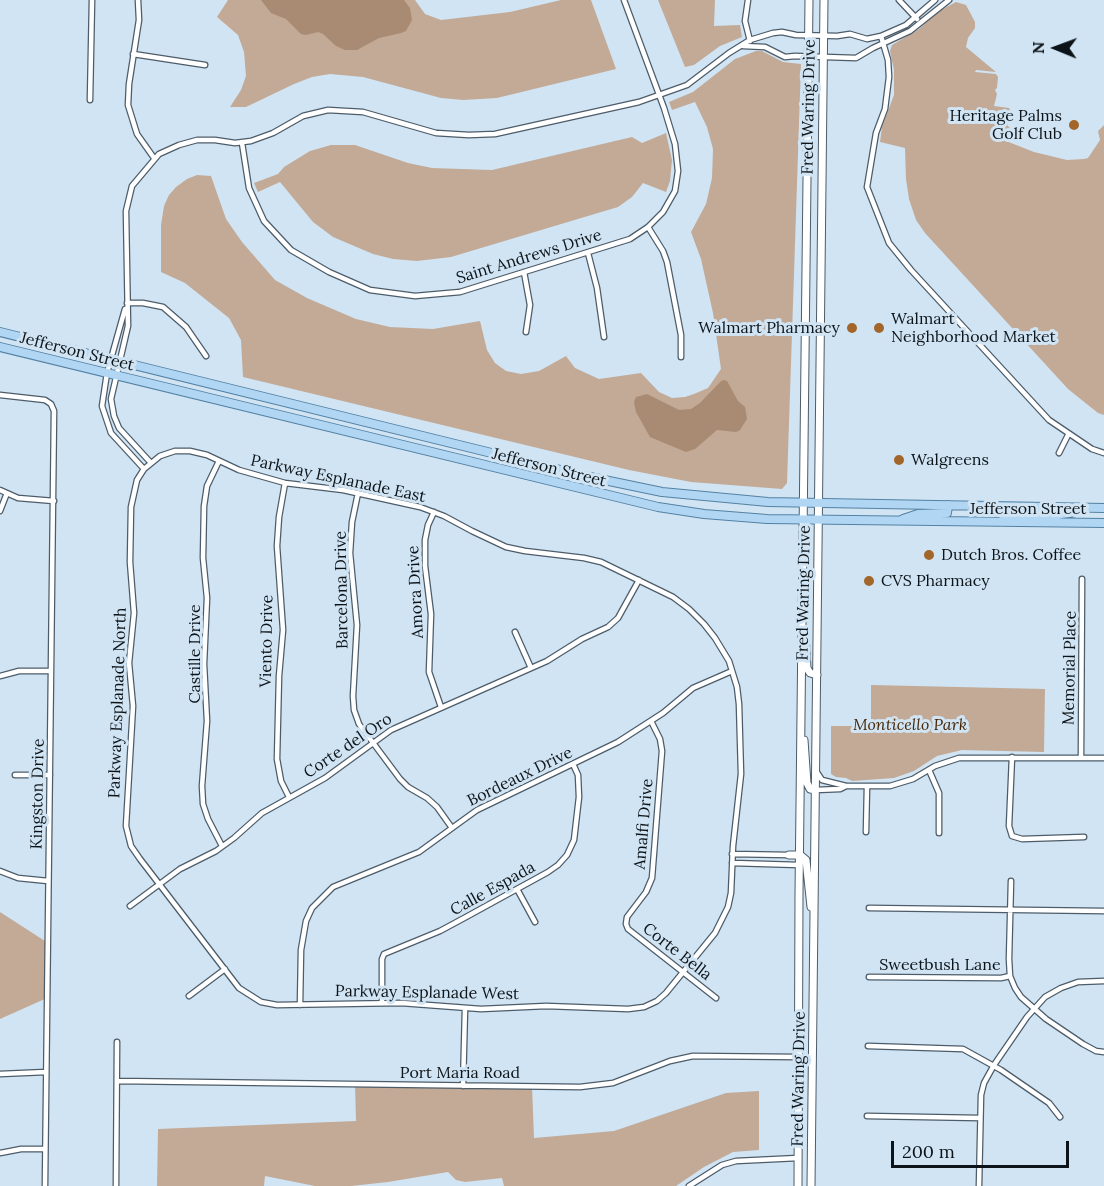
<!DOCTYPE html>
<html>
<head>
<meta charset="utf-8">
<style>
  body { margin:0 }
  #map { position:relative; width:1104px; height:1186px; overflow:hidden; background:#d1e4f3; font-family:Lora,serif }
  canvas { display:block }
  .north { position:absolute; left:1026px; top:18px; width:60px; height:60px; -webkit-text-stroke:4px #d1e4f3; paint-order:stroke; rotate:271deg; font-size:16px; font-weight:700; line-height:24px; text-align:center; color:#0d1419 }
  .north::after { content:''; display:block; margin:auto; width:21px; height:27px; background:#0d1419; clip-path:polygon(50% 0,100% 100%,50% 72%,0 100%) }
  .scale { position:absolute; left:891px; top:1141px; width:178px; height:27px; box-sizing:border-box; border:3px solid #0d1419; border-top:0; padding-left:8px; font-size:18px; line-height:21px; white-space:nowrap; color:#0d1419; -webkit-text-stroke:4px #d1e4f3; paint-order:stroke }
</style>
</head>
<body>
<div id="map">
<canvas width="1104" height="1186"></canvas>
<div class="north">N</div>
<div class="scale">200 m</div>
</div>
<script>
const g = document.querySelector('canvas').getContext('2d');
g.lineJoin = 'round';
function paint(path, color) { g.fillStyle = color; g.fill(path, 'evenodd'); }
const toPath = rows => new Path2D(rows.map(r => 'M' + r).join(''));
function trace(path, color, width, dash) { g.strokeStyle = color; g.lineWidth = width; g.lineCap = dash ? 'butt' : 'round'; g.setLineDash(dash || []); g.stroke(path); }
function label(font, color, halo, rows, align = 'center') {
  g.font = font + ' Lora,serif'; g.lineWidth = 6; g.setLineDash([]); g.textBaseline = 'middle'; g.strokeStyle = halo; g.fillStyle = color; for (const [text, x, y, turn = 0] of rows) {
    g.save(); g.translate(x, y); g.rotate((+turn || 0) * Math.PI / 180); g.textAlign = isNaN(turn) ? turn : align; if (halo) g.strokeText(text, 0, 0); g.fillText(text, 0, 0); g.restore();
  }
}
const green = toPath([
  [228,0,415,0,425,14,441,20,510,12,561,0,591,0,616,69,497,98,463,100,441,98,363,77,330,74,312,77,294,84,246,107,230,107,241,90,246,76,244,52,238,35,217,17],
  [658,0,715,0,714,26,740,25,742,37,720,46,694,65,685,67],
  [956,2,966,5,975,22,975,28,968,38,966,47,996,72,976,70,975,72,996,74,998,77,997,88,995,90,997,94,994,106,1009,108,1011,112,1010,122,1007,125,1010,128,1009,139,1006,141,1034,152,1067,160,1084,159,1088,158,1100,140,1098,131,1104,125,1104,415,1098,413,1068,389,925,233,916,220,909,199,906,179,905,148,880,142,882,127,894,95,894,70,890,51,892,45,919,29,937,12],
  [756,51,762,51,783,62,801,64,787,483,782,489,691,482,629,470,243,377,241,340,229,318,185,283,161,272,161,225,164,206,169,195,176,187,187,179,197,175,211,176,226,219,242,242,275,280,307,298,356,319,390,327,433,329,480,321,487,350,495,363,506,371,521,374,539,371,566,356,575,368,599,379,641,373,659,392,672,398,685,397,694,394,708,388,721,369,713,313,701,259,691,232,706,204,712,178,713,149,707,127,695,102,672,110,669,102,693,92,735,59],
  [666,133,672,160,670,181,666,192,643,183,632,197,618,207,451,257,417,261,393,259,373,254,333,237,313,222,280,182,258,192,254,183,278,174,284,167,310,151,331,145,355,145,408,163,432,168,492,170,632,137,642,143],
  [871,685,1045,689,1044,752,962,750,937,756,914,771,894,778,852,781,846,778,836,777,831,774,831,726,871,726],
  [0,912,48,943,47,998,0,1019],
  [355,1084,532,1086,534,1138,614,1131,726,1093,759,1091,759,1150,733,1152,704,1167,676,1186,504,1186,502,1178,465,1182,456,1180,448,1172,388,1182,351,1186,315,1186,265,1176,264,1186,157,1186,158,1129,356,1121]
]);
const water = toPath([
  [261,0,404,0,410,8,412,20,406,31,401,33,379,38,357,50,345,50,336,46,323,34,318,32,306,35,301,34,286,19,271,13],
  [724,380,727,381,738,401,745,407,747,419,740,430,736,432,717,430,695,449,686,452,650,437,636,412,634,402,636,397,647,394,679,410,691,409,700,403,721,381]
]);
const minor = toPath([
  [138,0,139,20,129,84,128,105,137,134,154,158],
  [748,0,745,21,750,41],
  [899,0,917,19],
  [881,36,888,60,889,77,885,109,876,133,867,187,889,243,911,270,1049,420,1092,449,1104,453],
  [743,46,765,47,785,57,795,56,856,58,873,48,910,31,949,0],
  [133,54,205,65],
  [90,100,92,0],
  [242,143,249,188,264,221,291,250,329,272,370,290,415,296,460,292,630,239,648,227,663,212,675,191,678,171,675,144,664,108,624,0],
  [648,227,663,251,667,262,681,335,681,357],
  [588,253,597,288,604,337],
  [524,272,530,305,526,332],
  [127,303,143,303,163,307,186,327,206,356],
  [125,309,107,373,102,406,111,433,144,469],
  [0,395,45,400,51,404,54,411,45,1186],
  [175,451,190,451,207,455,239,470,285,483,343,490,420,507,444,516,472,531,506,547,525,551,584,558,601,562,673,597,689,609,704,624,715,638,729,661,737,687,739,704,741,774,733,846,731,893,728,907,715,933,666,993,657,1001,644,1007,628,1009,546,1006,481,1009,401,1003,277,1005,261,1002,239,988,140,859,131,846,126,826,133,706,129,663,134,613,130,562,131,507,137,480,144,469,160,456,175,451],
  [1059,453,1068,435],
  [219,461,207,486,204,506,203,558,207,598,204,664,207,721,202,786,203,804,208,819,222,846],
  [151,463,119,428,114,416,111,399,128,326,126,211,132,186,159,154,179,145,197,140,215,140,235,143,251,141,273,133,303,116,328,110,363,112,436,133,469,135,495,134,639,102,687,85,729,53,750,40,773,33,782,32,796,35,837,36,850,34,867,39,881,36,906,25,935,0],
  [285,483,279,517,277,546,283,630,279,676,277,759,281,781,289,797],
  [0,490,18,498,54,501],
  [358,493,352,522,350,553,357,625,353,696,354,710,359,724,400,779,408,787,427,798,437,807,452,828],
  [0,511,7,493],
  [434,512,428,525,425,540,425,566,431,614,429,672,441,707],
  [515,632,531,668],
  [0,676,19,671,51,671],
  [651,721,660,739,662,751,652,878,646,892,627,917,626,924,628,929,716,998],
  [1012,757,1009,826,1012,836,1022,839,1084,837],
  [1081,758,1082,579],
  [929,770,939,793,939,833],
  [816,771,822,780,846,786,890,786,913,779,935,766,959,758,1104,758],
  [15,775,50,775],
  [816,790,840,789,846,786],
  [866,832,867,786],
  [732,854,789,855],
  [732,863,799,865],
  [0,871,18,878,48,881],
  [1011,881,1009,959,1010,976,1015,988,1021,997,1046,1019,1083,1044,1096,1051,1104,1052],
  [517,889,535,922],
  [130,906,180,869,216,851,234,838,262,813,325,778,391,730,547,661,582,639,608,627,618,618,639,580],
  [869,908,1104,911],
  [869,977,1001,978,1010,976],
  [189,996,225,969],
  [382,1003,382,959,384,954,440,931,466,917,548,872,558,865,567,855,574,840,579,797,578,775,573,764],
  [300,1005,301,950,306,921,312,908,333,887,419,852,477,810,618,742,663,713,693,688,732,671],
  [868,1046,963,1049,1001,1070,1049,1103,1060,1117],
  [0,1074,46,1072],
  [117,1081,580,1087,613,1083,670,1061,693,1056,798,1057],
  [463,1086,465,1009],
  [867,1116,980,1118],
  [0,1153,21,1149,45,1149],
  [116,1186,117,1042],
  [689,1186,722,1165,736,1161,798,1158],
  [979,1186,981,1095,984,1083,994,1065,1027,1017,1045,997,1061,988,1078,982,1104,981]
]);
const secondary = toPath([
  [805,635,807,668,810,673,817,675],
  [804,740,807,783,810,789,816,790],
  [789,855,800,855,806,860,811,907],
  [798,1186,799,893,809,0],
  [811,1186,824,0]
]);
const primary = toPath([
  [0,332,585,476,662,492,768,502,1104,508],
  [0,347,658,507,704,514,767,519,1104,523],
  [903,519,918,514,947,513,948,505],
  [1002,522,1005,515,1055,515,1076,512]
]);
const markers = [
  [1074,125,6,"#a3662a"],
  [852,328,6,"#a3662a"],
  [879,328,6,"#a3662a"],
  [899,460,6,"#a3662a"],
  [929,555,6,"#a3662a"],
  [869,581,6,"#a3662a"]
];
const streetNames = [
  ["Fred Waring Drive",809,107,-89],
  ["Saint Andrews Drive",529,257,-17],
  ["Jefferson Street",77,352,14],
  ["Jefferson Street",549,468,14],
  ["Parkway Esplanade East",338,479,12],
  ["Jefferson Street",1028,509],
  ["Barcelona Drive",342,590,-91],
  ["Amora Drive",416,592,-93],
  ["Fred Waring Drive",804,593,-89],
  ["Viento Drive",267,641,-89],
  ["Castille Drive",195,654,-90],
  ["Memorial Place",1070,668,-89],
  ["Parkway Esplanade North",118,703,-88],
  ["Corte del Oro",348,746,-34],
  ["Bordeaux Drive",520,777,-26],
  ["Kingston Drive",38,794,-89],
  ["Amalfi Drive",644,824,-85],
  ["Calle Espada",493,889,-29],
  ["Corte Bella",677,952,38],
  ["Sweetbush Lane",940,965],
  ["Parkway Esplanade West",427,993,1],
  ["Port Maria Road",460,1073],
  ["Fred Waring Drive",799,1079,-89]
];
const poiNames = [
  ["Heritage Palms",1062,116,"right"],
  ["Golf Club",1062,134,"right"],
  ["Walmart",891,319],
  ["Neighborhood Market",891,337],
  ["Walmart Pharmacy",840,328,"right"],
  ["Walgreens",911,460],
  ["Dutch Bros. Coffee",941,555],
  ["CVS Pharmacy",881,581]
];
const parkNames = [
  ["Monticello Park",910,725]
];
paint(green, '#c2aa97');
paint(water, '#a88b72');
trace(minor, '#4d5c69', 7);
trace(secondary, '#4d5c69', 9);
trace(primary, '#5481a2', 10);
trace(minor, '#fff', 4.5);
trace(secondary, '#fff', 7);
trace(primary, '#b0d6f4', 8);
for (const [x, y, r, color] of markers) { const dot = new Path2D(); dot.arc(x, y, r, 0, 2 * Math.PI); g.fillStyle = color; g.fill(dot); trace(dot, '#d1e4f3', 2); }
label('16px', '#0d1419', '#d1e4f3', streetNames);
label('16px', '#0d1419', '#d1e4f3', poiNames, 'left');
label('italic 16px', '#462606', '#d1e4f3', parkNames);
</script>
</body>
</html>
